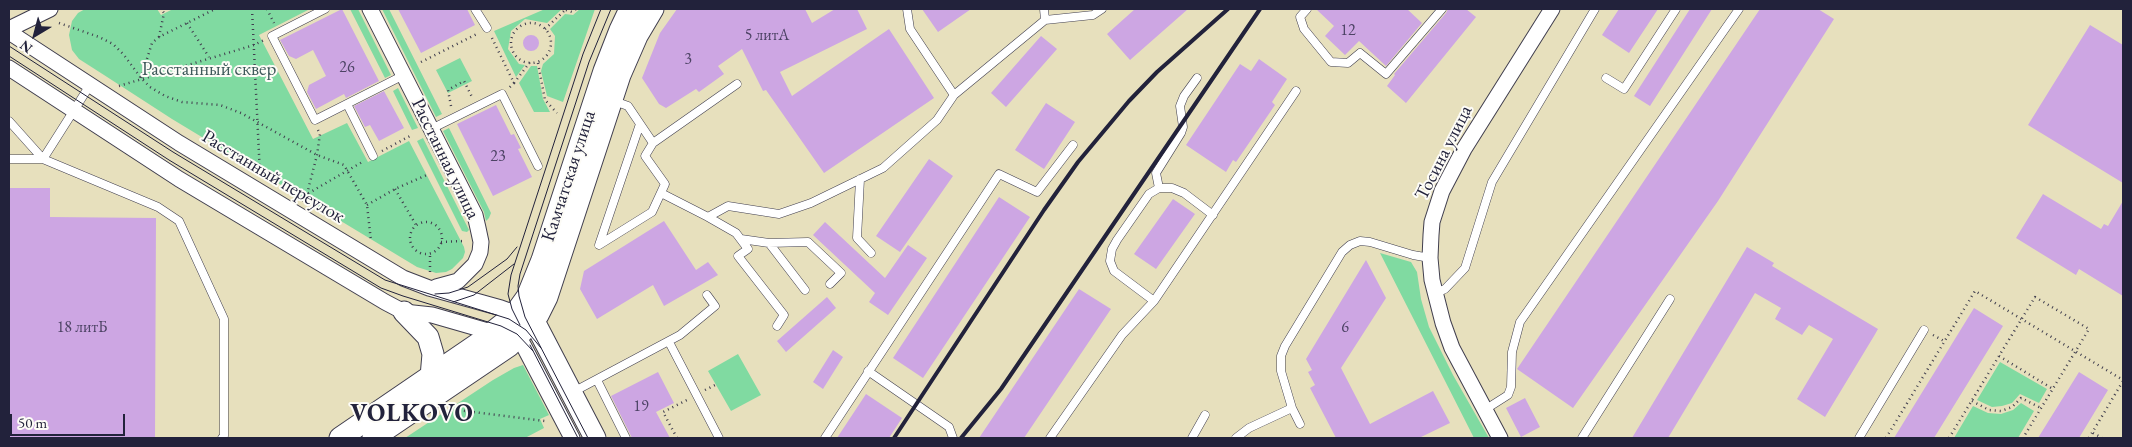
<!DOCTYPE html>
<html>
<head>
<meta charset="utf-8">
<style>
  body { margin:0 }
  #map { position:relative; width:2132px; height:447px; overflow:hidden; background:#e7e0bd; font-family:"EB Garamond",serif }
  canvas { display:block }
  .frame { position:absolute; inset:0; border:10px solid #22223b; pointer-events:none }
  .north { position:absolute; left:10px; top:10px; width:50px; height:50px; -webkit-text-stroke:4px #fdfcf7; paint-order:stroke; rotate:217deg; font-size:14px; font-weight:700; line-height:20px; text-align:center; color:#22223b }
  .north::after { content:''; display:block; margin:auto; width:18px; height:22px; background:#22223b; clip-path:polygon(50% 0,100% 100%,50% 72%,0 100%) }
  .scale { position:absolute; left:10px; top:414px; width:115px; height:22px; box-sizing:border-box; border:2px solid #22223b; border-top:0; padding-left:6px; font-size:15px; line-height:18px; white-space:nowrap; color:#22223b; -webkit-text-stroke:4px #fdfcf7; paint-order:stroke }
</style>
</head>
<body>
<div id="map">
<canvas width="2132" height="447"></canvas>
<div class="frame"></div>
<div class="north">N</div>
<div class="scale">50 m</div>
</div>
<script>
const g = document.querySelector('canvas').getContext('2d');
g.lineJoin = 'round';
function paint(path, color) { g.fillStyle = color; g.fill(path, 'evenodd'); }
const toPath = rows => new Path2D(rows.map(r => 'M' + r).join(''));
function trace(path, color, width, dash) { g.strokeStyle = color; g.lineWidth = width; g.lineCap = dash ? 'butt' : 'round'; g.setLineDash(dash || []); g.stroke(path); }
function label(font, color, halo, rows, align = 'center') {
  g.font = font + ' "EB Garamond",serif'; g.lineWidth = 4; g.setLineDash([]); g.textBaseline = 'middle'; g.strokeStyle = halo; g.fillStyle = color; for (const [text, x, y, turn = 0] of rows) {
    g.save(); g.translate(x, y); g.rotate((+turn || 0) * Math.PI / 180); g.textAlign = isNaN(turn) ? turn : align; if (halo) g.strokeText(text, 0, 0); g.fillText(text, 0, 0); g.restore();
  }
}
const green = toPath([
  [85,9,157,9,161,15,173,9,310,9,259,35,313,139,347,123,368,162,409,141,464,247,465,252,463,258,452,269,446,272,436,273,417,267,172,119,104,75,79,59,72,50,69,35,72,21,78,13],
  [350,9,358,9,391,75,385,78],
  [382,9,389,9,442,114,436,117],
  [545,9,561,10,547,23,525,19,511,31,508,49,519,64,525,65,516,77,494,31],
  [580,9,595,9,563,102,547,96,541,71,543,64,554,54,555,36,550,29,565,14,573,15],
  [460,58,472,81,448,93,436,70],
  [531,66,537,66,543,99,550,112,534,112,519,83],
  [398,88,418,128,412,130,393,91],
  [449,128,491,213,489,218,486,221,484,212,443,131],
  [423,138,469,230,467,232,462,231,417,141],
  [1380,253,1411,262,1417,272,1421,299,1429,327,1453,375,1489,438,1474,438],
  [738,354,761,395,731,411,708,371],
  [2000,362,2047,389,2039,403,2020,394,2012,403,2002,406,1992,407,1977,400],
  [523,365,549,415,540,419,544,428,525,438,405,438,493,380,514,368],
  [2021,403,2034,411,2018,438,1954,438,1973,406,1988,413,2001,414,2013,410]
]);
const building = toPath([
  [342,9,379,81,346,98,344,94,316,109,307,92,309,85,326,76,313,50,296,59,289,56,280,40],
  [398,9,467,9,475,25,421,53],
  [677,9,805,9,812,23,835,9,857,9,867,29,780,72,792,96,889,29,934,98,824,173,766,90,763,91,742,49,718,66,724,74,699,92,696,89,666,108,659,104,642,78,660,33],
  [922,9,971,9,938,32],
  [1135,9,1188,9,1130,60,1107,34],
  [1316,9,1407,9,1422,23,1386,66,1359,41,1345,55,1325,36,1334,26],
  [1448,9,1466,9,1476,17,1406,103,1387,86,1395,75,1394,74,1446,13],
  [1619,9,1658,9,1629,53,1602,35],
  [1690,9,1712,9,1650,106,1634,96],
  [1760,9,1818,9,1834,19,1718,201,1573,408,1517,369],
  [2090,25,2123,45,2123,183,2028,125],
  '523 43a8 8 0 1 1 16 0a8 8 0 1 1-16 0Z',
  [1041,36,1057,49,1006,107,991,93],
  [1259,59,1287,79,1272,102,1275,105,1236,162,1233,160,1226,172,1186,145,1240,64,1251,71],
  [384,91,404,128,379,141,370,125,365,127,354,106],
  [1046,103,1075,122,1044,169,1015,150],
  [496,105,511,135,514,134,521,148,518,149,532,177,493,196,457,124],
  [929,159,953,176,900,252,876,236],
  [9,188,50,188,50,217,156,218,155,438,9,438],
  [2043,194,2101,229,2104,224,2108,226,2123,201,2123,296,2079,269,2076,275,2016,238],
  [999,197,1030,217,923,378,893,358],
  [1173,199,1195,214,1156,269,1134,254],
  [664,221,696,270,708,262,718,275,664,306,653,285,597,319,580,289,584,271],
  [825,222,885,278,908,245,927,258,888,315,869,302,875,293,813,235],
  [1747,247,1774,263,1772,266,1878,329,1874,336,1825,417,1797,399,1833,339,1809,325,1802,335,1775,319,1781,308,1755,293,1668,438,1632,438],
  [1366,260,1386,298,1341,368,1370,424,1433,391,1450,423,1419,438,1336,438,1310,388,1315,385,1308,372,1312,370,1306,359],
  [1079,289,1111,309,1024,438,979,438],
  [827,297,836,308,786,352,777,341],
  [1974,308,2003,326,1934,438,1894,438],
  [833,350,843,357,823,389,813,382],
  [658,372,674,403,656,412,670,438,632,438,611,396],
  [2079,372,2108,390,2079,438,2038,438],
  [866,394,902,418,889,438,837,438],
  [1525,398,1540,427,1521,437,1506,408]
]);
const path = toPath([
  [252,9,260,175],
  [267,9,274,23],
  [566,10,572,12,576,9],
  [59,23,99,37,113,44,124,55,141,78,150,87,165,96,182,102,220,105,241,113,317,155,344,165,367,205,371,241],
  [187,23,209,57],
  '511 43a20 20 0 1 1 40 0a20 20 0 1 1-40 0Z',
  [545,29,565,10],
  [159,37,164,13,161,9],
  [492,38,514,83,509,88],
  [421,62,477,34],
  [538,63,545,100,557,113],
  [141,78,152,43,159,37,215,9],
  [514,83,530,62],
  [119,86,254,45,264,40],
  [451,106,448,90,464,81,472,97],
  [382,151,410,136],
  [395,189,416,225],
  [307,194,317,155,320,134,318,130],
  [302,201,307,194,364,161],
  [367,205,395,189,429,174],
  '410 238a16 16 0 1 1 32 0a16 16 0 1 1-32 0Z',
  [441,242,464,241],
  [430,272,430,254],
  [1933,335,1944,341],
  [1999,356,2053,389],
  [705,390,717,384],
  [1972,401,1989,410,2001,411,2012,407,2021,398,2041,408],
  [449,409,545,421,547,420],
  [2093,433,2102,438],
  [677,438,663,412,687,400],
  [1886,438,1975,291,2123,380],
  [1949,438,2035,297,2089,329,2023,438],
  [2089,438,2123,381]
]);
const lane = toPath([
  [325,9,272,36,315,120,404,75],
  [475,9,487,28],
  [907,9,910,29,954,95],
  [1044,9,1045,20,1093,15,1102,9],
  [1307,9,1300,17,1304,29,1331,62,1348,63,1360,53,1386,74,1442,9],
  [1606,78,1624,89,1676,9],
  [614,101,628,106,653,143,737,84],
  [347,104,373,156],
  [9,121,43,159,90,85],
  [640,124,599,245,652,212,665,184,645,156,653,143],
  [431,129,502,94,538,166],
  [9,159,43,159,158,207,179,221,224,319,224,436,222,438],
  [860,179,857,238,871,253],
  [1159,188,1156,173,1181,133,1183,127,1180,106,1184,96,1197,78],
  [661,193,708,217,728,206,779,214,811,203,883,168,937,120,954,95,1045,20],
  [708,217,736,233,748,249,738,256,784,315,777,326],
  [741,239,769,243,805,290],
  [769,243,808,242,841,273,830,284],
  [1436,293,1445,289,1465,268,1492,182,1595,9],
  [1154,301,1114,271,1110,261,1112,249,1117,240,1149,194,1159,188,1172,188,1184,193,1213,215],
  [669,342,719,438],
  [868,371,949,427,953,438],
  [597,380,626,438],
  [573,392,680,335,715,306,707,295],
  [1292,408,1300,424],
  [1486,409,1508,395,1511,387,1512,352,1520,322,1739,9],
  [825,438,999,174,1037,192,1073,145],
  [1050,438,1122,335,1154,301,1296,91],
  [1192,438,1205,415],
  [1236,438,1249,428,1292,408,1281,371,1281,356,1285,346,1342,252,1350,245,1360,241,1370,242,1413,255,1430,258],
  [1582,438,1670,299],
  [1859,438,1924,330]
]);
const street = toPath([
  [370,9,475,215,478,228,481,242,480,252,475,264,458,281,436,287],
  [9,29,50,9],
  [9,32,179,143,403,278,429,288,501,308,523,316],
  [9,68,179,179,385,302,404,312,432,315,498,334],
  [518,328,519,337,572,438],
  [1500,438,1452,348,1443,323,1432,280,1430,258,1431,235,1432,222,1442,191,1464,149,1552,9]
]);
const secondary = toPath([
  [404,312,428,337,433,354,431,377],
  [534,321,595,438],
  [340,438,479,343,514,315,527,297,542,260,604,71,620,30,630,9],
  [373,438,509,346,538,315,547,297,620,75,637,36,653,9]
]);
const tram = toPath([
  [9,46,173,152,385,280,509,319,526,330,541,348],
  [9,56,169,160,381,288,403,296,501,326,517,334,533,351],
  [435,294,449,293,468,287,507,259,517,247],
  [453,302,474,295,514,264],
  [520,325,512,309,508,294,511,275,583,54,601,9],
  [530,345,578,438],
  [588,438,525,317,519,296,518,286,520,274,589,62,611,9]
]);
const rail = toPath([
  [894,438,1044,210,1078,162,1129,101,1157,72,1228,9],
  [961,438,1001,389,1260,9]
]);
const numberNames = [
  ["12",1348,31],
  ["5 литА",767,36],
  ["3",688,60],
  ["26",347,68],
  ["23",498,157],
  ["18 литБ",82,328],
  ["6",1345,328],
  ["19",641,407]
];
const parkNames = [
  ["Расстанный сквер",209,70]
];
const streetNames = [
  ["Тосина улица",1444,153,-63],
  ["Расстанная улица",445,159,64],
  ["Камчатская улица",569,176,-72],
  ["Расстанный переулок",273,177,31]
];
const districtNames = [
  ["VOLKOVO",412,414]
];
paint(green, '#80daa1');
paint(building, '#cda6e3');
trace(lane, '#403e4e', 9);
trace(street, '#403e4e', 17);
trace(secondary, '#403e4e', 23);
trace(path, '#403e4e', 2.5, [1, 4]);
trace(lane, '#fff', 8);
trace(street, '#fff', 15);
trace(secondary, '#fff', 21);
trace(tram, '#22223b', 1);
trace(rail, '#22223b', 4);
label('16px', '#4d4365', null, numberNames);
label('19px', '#3e595a', '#fdfcf7', parkNames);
label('19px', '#22223b', '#fdfcf7', streetNames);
g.letterSpacing = '1px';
label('bold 24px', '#22223b', '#fdfcf7', districtNames);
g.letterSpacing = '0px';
</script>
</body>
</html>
